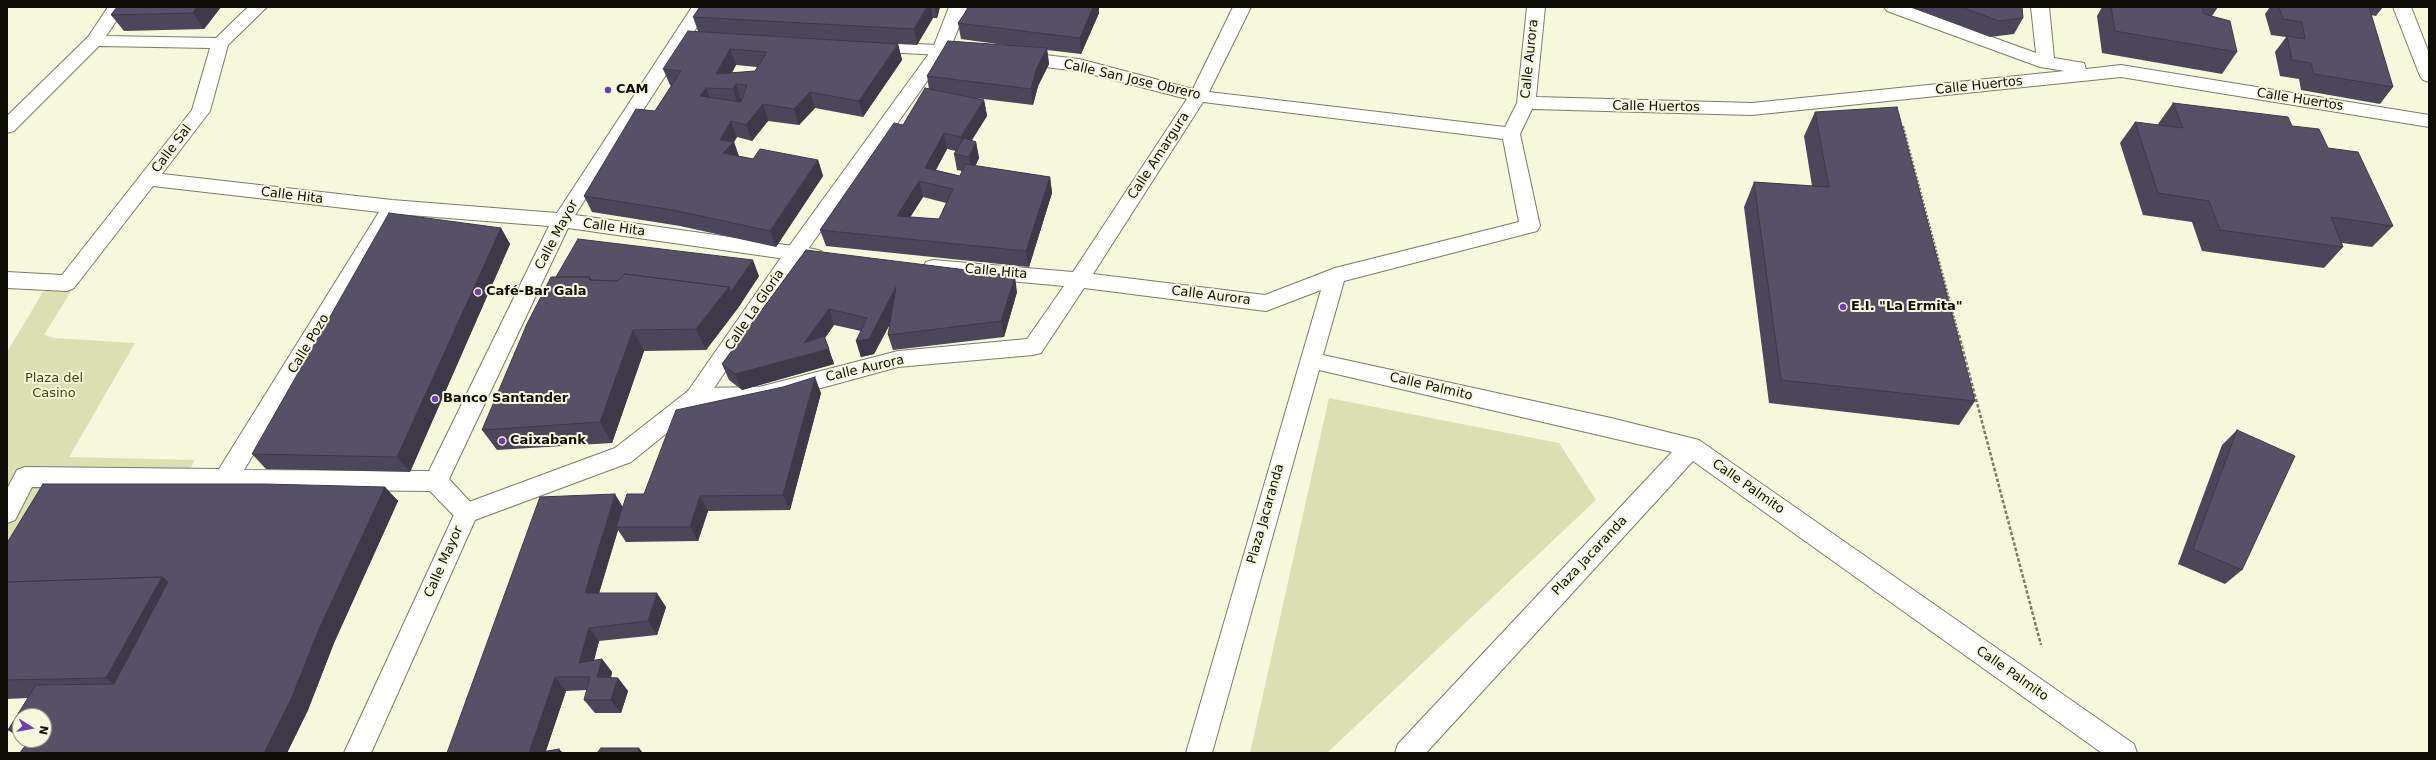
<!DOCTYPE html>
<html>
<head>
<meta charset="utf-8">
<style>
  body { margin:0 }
  #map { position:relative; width:2436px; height:760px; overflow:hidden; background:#f5f8db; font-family:"DejaVu Sans",sans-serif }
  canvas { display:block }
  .frame { position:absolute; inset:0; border:8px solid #0d0d05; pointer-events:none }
  .north { position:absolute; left:12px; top:708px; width:40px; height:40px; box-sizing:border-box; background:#f5f8db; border:1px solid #989a85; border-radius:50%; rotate:101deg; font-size:11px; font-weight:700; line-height:16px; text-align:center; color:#0d0d05 }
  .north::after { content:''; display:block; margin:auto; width:14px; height:18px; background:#6e3eb6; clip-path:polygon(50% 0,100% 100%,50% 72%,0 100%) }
</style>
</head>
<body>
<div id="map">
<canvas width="2436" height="760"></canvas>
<div class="frame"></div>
<div class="north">N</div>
</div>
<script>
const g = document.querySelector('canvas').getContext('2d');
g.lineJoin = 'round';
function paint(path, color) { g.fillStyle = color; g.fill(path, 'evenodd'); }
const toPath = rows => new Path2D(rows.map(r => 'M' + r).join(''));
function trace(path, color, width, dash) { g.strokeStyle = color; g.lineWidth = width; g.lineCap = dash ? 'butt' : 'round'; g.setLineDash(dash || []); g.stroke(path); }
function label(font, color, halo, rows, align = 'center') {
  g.font = font + ' "DejaVu Sans",sans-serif'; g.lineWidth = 4; g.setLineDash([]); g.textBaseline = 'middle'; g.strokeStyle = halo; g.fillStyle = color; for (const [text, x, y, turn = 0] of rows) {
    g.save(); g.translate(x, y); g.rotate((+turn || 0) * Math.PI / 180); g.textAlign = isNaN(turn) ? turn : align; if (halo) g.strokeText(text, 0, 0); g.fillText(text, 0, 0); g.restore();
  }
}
const green = toPath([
  [83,272,44,335,55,338,135,343,69,457,195,460,179,489,7,548,7,352,43,292],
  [1329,398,1559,443,1596,500,1327,753,1250,753]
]);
const pathFar1 = toPath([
  [1903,126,1959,336]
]);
const path = toPath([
  [1959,335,2041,645]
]);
const minor = toPath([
  [108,7,126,7,106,36,216,38,248,7,267,7,228,45,210,111,162,174,392,200,557,213,692,7,710,7,575,215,814,249,821,251,824,256,821,261,814,263,568,228,449,479,474,506,478,513,474,520,466,523,458,520,430,491,32,487,15,520,7,523,7,489,17,470,25,467,219,469,379,212,153,186,74,288,67,291,7,288,7,272,62,275,192,110,210,48,99,46,14,131,7,133,7,116,88,37,108,7],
  [397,214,549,226,429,471,244,470,397,214],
  [1233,7,1251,7,1209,92,1505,127,1517,103,1527,7,1545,7,1536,97,1752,103,2065,71,2040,67,1887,11,1884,7,1909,7,2036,53,2031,7,2049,7,2054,58,2084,63,2086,69,2121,65,2429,115,2429,127,2121,77,1752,115,1532,109,1520,134,1540,226,1537,231,1344,281,1323,355,1611,418,1699,440,2134,744,2137,753,2102,753,1693,461,1426,753,1395,753,1398,744,1672,452,1319,370,1212,753,1186,753,1321,290,1266,311,1084,288,1041,353,1033,355,898,367,759,405,696,406,688,403,685,397,688,391,696,388,759,387,898,351,1027,339,1064,286,933,274,926,272,923,267,926,262,933,260,1073,272,1187,99,1079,71,1019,64,1013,62,1010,58,1013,54,1019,52,1079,59,1193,89,1233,7],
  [1203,102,1503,139,1519,222,1335,268,1265,295,1093,274,1203,102],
  [2393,7,2411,7,2429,53,2429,82,2423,80,2420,76,2393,7],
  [870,42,961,46,967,47,970,51,967,55,961,56,864,51,861,47,864,43,870,42]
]);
const secondary = toPath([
  [949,7,967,7,950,49,801,259,704,403,631,462,475,520,371,753,344,753,458,506,615,448,688,391,787,249,933,48,949,7]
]);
const wall = toPath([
  [117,7,221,7,204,29,124,31,111,15],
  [700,7,940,7,937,18,933,18,917,45,898,44,902,60,863,117,815,108,799,125,768,121,752,141,737,137,734,142,739,156,753,159,818,160,823,176,776,247,680,226,592,212,584,196,655,111,671,86,670,85,663,69,698,31,693,17],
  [736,65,757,67,755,71,732,73],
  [969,7,1099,7,1099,13,1081,54,1047,50,1049,64,1038,86,1033,105,975,98,984,100,987,116,971,140,976,142,979,158,975,166,1050,177,1052,193,1029,267,826,246,820,230,903,125,929,89,927,76,1012,46,961,39,958,23],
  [947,149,956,151,954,154,957,170,962,171,960,176,936,170],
  [923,197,946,203,939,219,910,217],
  [1910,7,2022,7,2023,18,2014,34,1990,37],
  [2102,7,2218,7,2212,16,2237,52,2222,74,2102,53,2097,16],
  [2270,7,2383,7,2376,16,2371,15,2393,87,2380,104,2301,90,2299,79,2280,76,2275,52,2286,37,2271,35,2265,14],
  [2173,103,2292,126,2328,148,2393,226,2372,247,2342,243,2343,247,2324,268,2202,251,2192,222,2143,215,2120,143,2135,122,2159,125,2158,124],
  [1815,112,1975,401,1959,425,1769,403,1744,207,1754,182,1812,186,1804,136],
  [501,228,510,244,410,472,266,469,252,454],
  [806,250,1017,292,1004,337,893,350,888,335,890,324,874,354,861,357,856,341,861,331,834,325,825,338,834,364,742,390,729,380,722,364],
  [759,276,738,308,706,350,644,351,612,443,497,450,482,430,556,277],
  [821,393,790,510,708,511,698,541,626,542,618,530,599,593,666,607,657,635,599,641,594,660,602,659,612,672,611,678,618,678,628,691,621,713,595,713,584,700,587,690,566,691,546,751,563,753,447,753,623,507,644,494],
  [2237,430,2242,570,2225,584,2178,564,2222,445],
  [385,487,398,501,334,643,308,710,287,753,20,753,28,742,24,740,44,740,20,716,20,738,8,730,28,698,7,699,7,543]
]);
const shadedWall = toPath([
  [197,7,221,7,204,29,193,13],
  [927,7,931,7,933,18,917,45,914,29],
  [935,7,940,7,937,18],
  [1093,7,1099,7,1099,13,1081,54,1080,38],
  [898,44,902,60,863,117,859,101],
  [1047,48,1049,64,1038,86,1033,105,1031,89,1036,70],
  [730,49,736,65,722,89,716,74],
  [736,84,741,100,738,106,733,89],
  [706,88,712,104,700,96],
  [810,92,815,108,799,125,794,109],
  [984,100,987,116,964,153,961,137],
  [763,104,768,121,752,141,746,125],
  [731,121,737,137,734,142,739,158,723,153,720,140],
  [944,133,947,149,928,184,925,168],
  [976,142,979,158,972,173,969,157],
  [818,160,823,176,776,247,770,231],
  [1050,177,1052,193,1029,267,1026,251],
  [919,181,923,197,901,232,897,216],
  [501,228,510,244,410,472,397,457],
  [753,260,759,276,738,308,706,350,696,329,729,287],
  [1015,276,1017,292,1004,337,1001,321],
  [896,287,901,303,874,354,861,357,856,341],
  [829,309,834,325,814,353,829,349,834,364,742,390,735,374,804,343],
  [633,330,644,351,612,443,600,422],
  [815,377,821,393,790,510,783,495],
  [385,487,398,501,334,643,308,710,287,753,264,753,319,629],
  [615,494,624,509,616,527,618,530,595,607,585,593],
  [700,496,708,511,698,541,690,527],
  [162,577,185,596,131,696,106,678],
  [657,593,666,607,657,635,648,621],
  [589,628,599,641,590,676,579,663],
  [602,659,612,672,608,690,597,677],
  [555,677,566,691,545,753,529,753],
  [618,678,628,691,621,713,611,700],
  [639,748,643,753,638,753],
  [559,749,563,753,559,753]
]);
const building = toPath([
  [117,7,197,7,193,13,111,15,117,7],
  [700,7,927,7,914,29,693,17,700,7],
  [969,7,1093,7,1080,38,958,23,969,7],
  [1961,7,2022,7,2023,18,1999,21,1961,7],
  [2111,7,2202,7,2204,14,2230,21,2237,52,2115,31,2111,7],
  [2279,7,2369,7,2393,87,2314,74,2311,63,2292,60,2287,36,2305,39,2302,22,2283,19,2279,7],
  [688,31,898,44,859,101,810,92,794,109,763,104,746,125,731,121,720,140,734,142,723,153,753,159,760,149,818,160,770,231,673,210,584,196,636,109,655,111,681,71,663,69,688,31],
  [730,49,767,52,755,71,716,74,730,49],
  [736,84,747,85,741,102,700,96,706,88,733,89,736,84],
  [948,41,1047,48,1036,70,1031,89,927,76,948,41],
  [925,88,984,100,961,137,944,133,925,168,960,176,965,164,1050,177,1026,251,820,230,894,123,903,125,925,88],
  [919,181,953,189,939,219,897,216,919,181],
  [2173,103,2288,117,2292,126,2319,129,2328,148,2358,152,2393,226,2331,217,2343,247,2220,230,2209,201,2158,193,2135,122,2183,128,2173,103],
  [1897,107,1975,401,1781,380,1754,182,1829,187,1815,112,1897,107],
  [964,138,976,142,969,157,954,154,964,138],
  [389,213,501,228,397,457,252,454,389,213],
  [578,239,753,260,731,292,729,287,625,274,618,281,591,280,590,277,556,277,578,239],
  [806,250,1015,276,1001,321,888,335,896,287,869,339,856,341,867,318,829,309,804,343,824,336,829,349,735,374,722,364,806,250],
  [625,274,729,287,696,329,633,330,600,422,482,430,527,324,551,277,590,277,589,280,618,281,625,274],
  [815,377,783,495,700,496,690,527,616,527,627,494,644,494,676,410,783,387,815,377],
  [2237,430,2295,456,2242,570,2193,549,2237,430],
  [43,484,265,484,385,487,319,629,292,697,264,753,20,753,29,740,44,740,44,716,20,716,20,731,8,730,36,685,114,684,168,582,162,577,7,582,7,543,43,484],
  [615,494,585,593,657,593,648,621,589,628,579,663,602,659,597,677,618,678,611,700,584,700,590,677,555,677,529,753,447,753,540,497,615,494],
  [162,577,106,678,7,680,7,582,162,577],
  [601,748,639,748,638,753,597,753,601,748],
  [559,749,559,753,536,753,559,749]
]);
const markers = [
  [608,90,4,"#6e3eb6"],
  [478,292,4,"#6e3eb6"],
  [1843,307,4,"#6e3eb6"],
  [435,399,4,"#6e3eb6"],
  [502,441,4,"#6e3eb6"]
];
const streetNames = [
  ["Calle Aurora",1530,59,-84],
  ["Calle San Jose Obrero",1132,80,13],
  ["Calle Huertos",1979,86,-6],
  ["Calle Huertos",2300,100,9],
  ["Calle Huertos",1656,107,1],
  ["Calle Sal",172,149,-53],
  ["Calle Amargura",1159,156,-57],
  ["Calle Hita",292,196,7],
  ["Calle Hita",614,228,8],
  ["Calle Mayor",557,235,-62],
  ["Calle Hita",996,272,5],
  ["Calle Aurora",1211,296,7],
  ["Calle La Gloria",755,310,-56],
  ["Calle Pozo",309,344,-59],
  ["Calle Aurora",865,369,-13],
  ["Calle Palmito",1431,387,13],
  ["Calle Palmito",1748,487,35],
  ["Plaza Jacaranda",1266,514,-74],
  ["Plaza Jacaranda",1590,556,-47],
  ["Calle Mayor",444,562,-66],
  ["Calle Palmito",2012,674,35]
];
const poiNames = [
  ["CAM",616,90],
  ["Café-Bar Gala",486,292],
  ["E.I. \"La Ermita\"",1851,307],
  ["Banco Santander",443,399],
  ["Caixabank",510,441]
];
const parkNames = [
  ["Plaza del",54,379],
  ["Casino",54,394]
];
paint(green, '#dbe0b3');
trace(minor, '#7a7d63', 2);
trace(secondary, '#7a7d63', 2);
trace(pathFar1, '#797b69', 2, [2.5, 1.5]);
trace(path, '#797b69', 2.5, [3.5, 2]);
paint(minor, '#fff');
paint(secondary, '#fff');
paint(wall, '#4b4659');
paint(shadedWall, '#3d3949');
paint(building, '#575168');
trace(building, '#3d3949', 1);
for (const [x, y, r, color] of markers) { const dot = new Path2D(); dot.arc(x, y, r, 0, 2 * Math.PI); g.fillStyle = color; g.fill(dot); trace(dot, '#f5f8db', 1.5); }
label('13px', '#0d0d05', '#f5f8db', streetNames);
label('bold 13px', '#0d0d05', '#f5f8db', poiNames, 'left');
label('13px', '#454806', '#f5f8db', parkNames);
</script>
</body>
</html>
